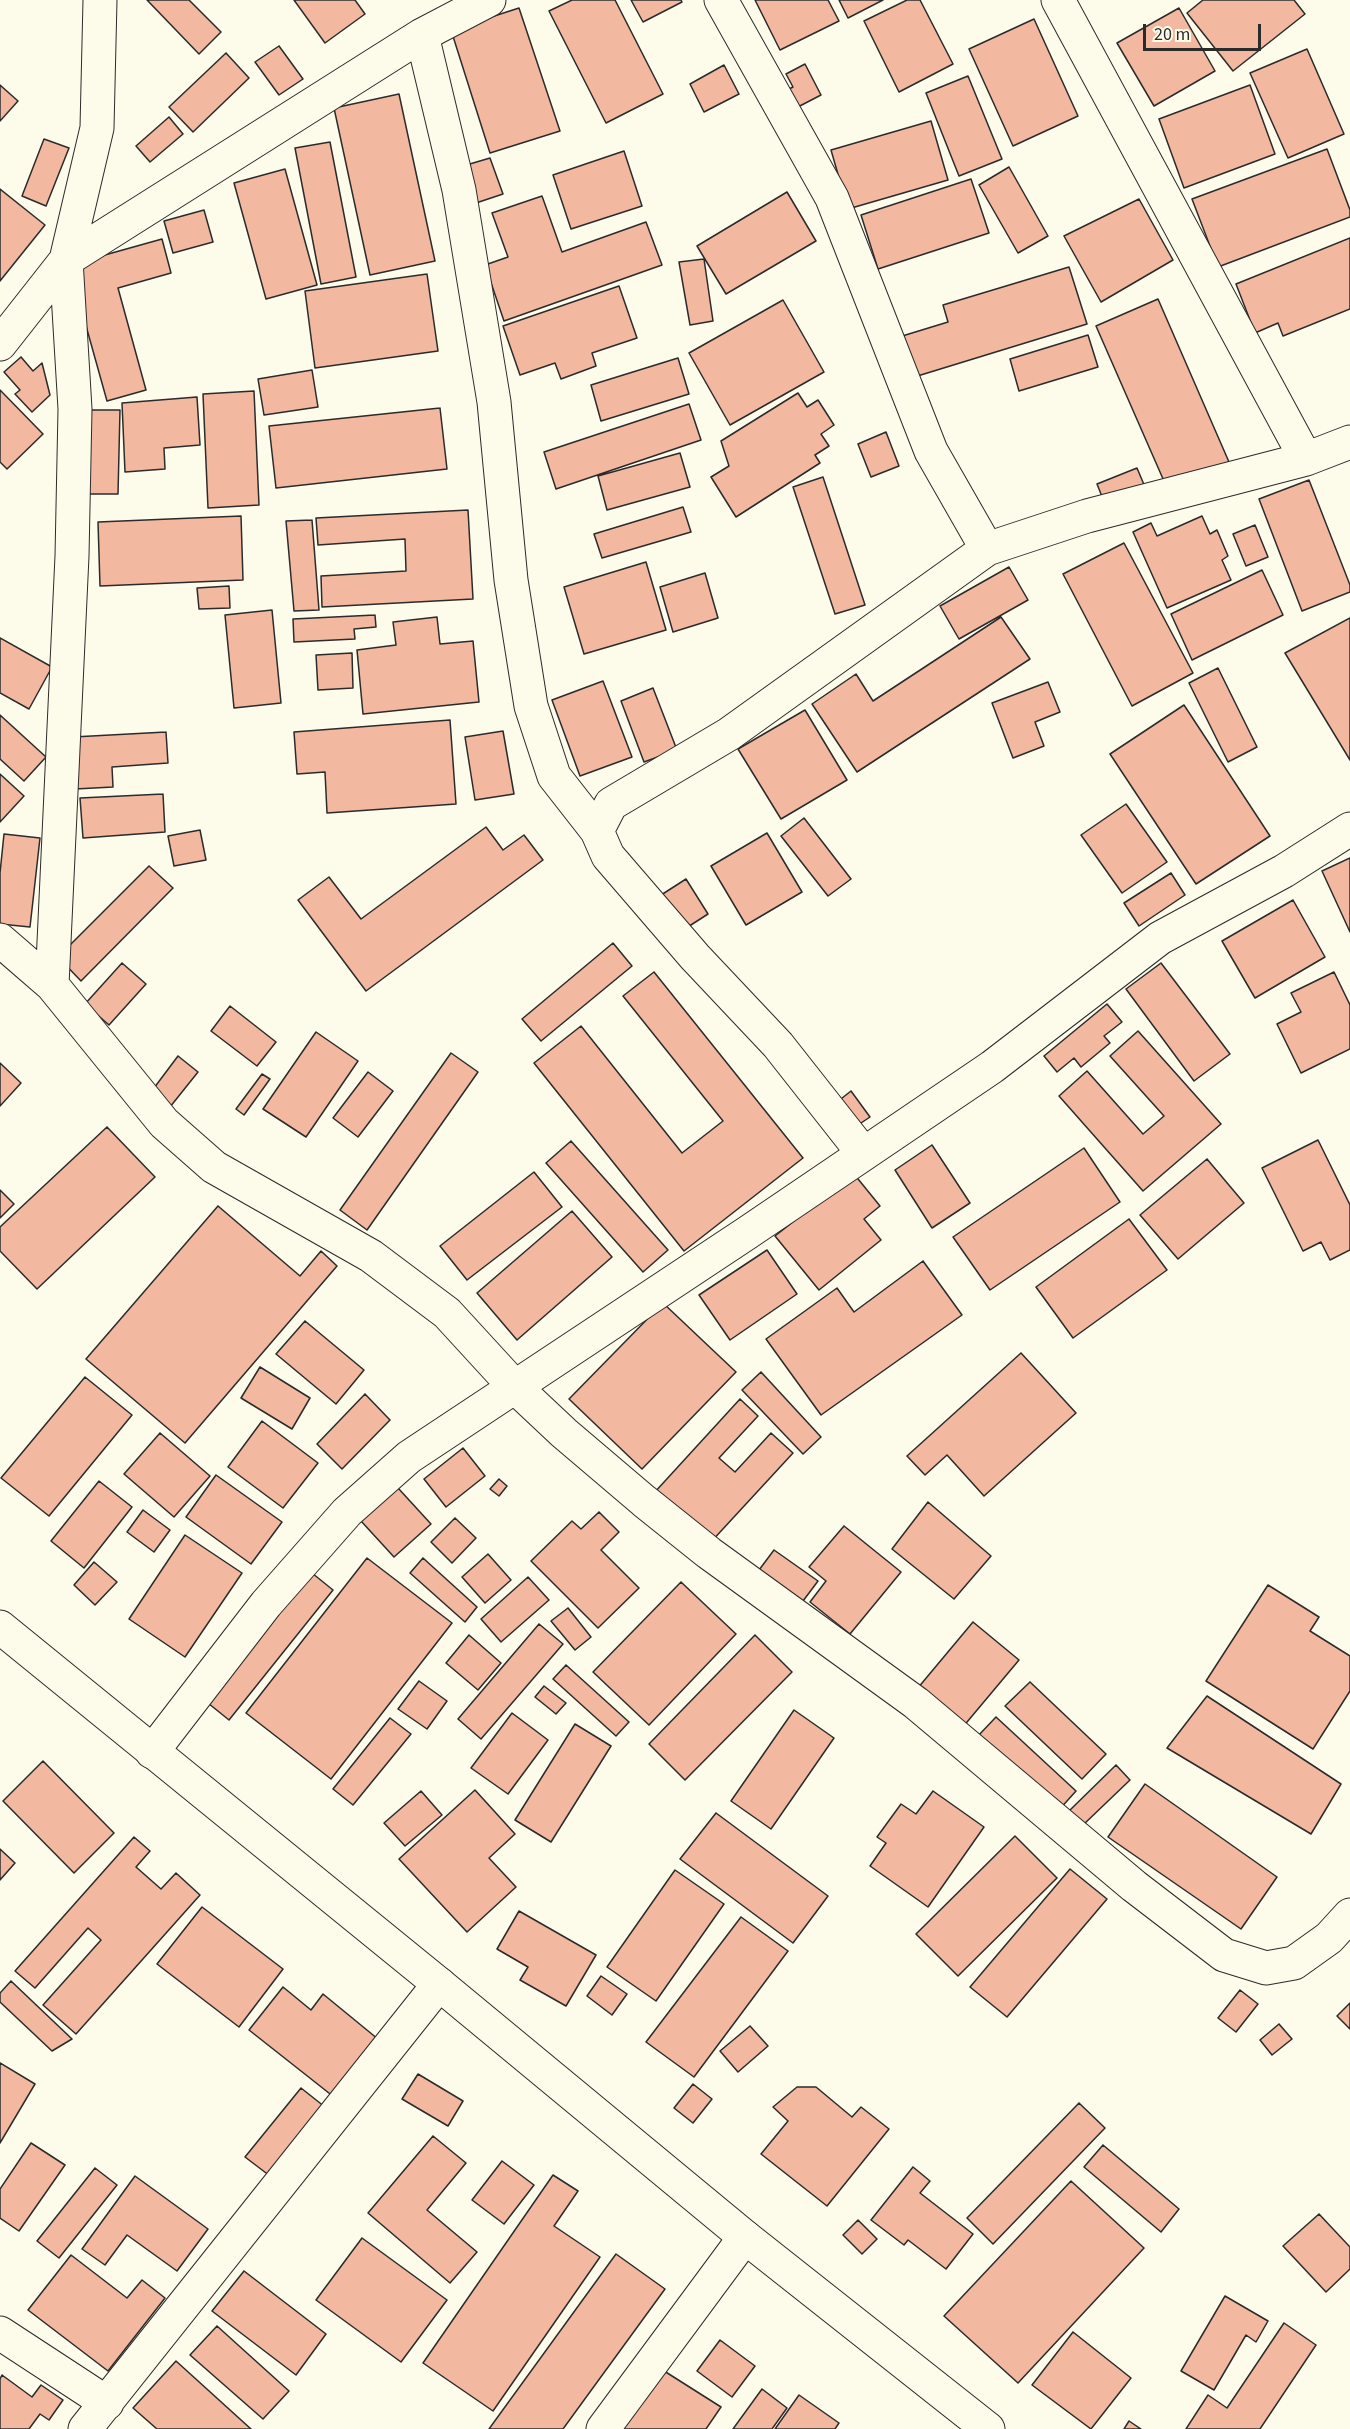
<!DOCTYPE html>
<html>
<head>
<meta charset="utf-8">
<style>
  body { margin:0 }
  #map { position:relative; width:1350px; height:2429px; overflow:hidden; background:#fdfbea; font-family:"Source Sans 3",sans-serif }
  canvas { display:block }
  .scale { position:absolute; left:1143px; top:24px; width:118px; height:27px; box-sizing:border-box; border:3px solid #2b2b2b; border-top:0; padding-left:8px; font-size:18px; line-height:21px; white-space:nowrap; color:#2b2b2b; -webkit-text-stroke:4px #fdfbea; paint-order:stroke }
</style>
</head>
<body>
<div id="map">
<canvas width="1350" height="2429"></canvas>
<div class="scale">20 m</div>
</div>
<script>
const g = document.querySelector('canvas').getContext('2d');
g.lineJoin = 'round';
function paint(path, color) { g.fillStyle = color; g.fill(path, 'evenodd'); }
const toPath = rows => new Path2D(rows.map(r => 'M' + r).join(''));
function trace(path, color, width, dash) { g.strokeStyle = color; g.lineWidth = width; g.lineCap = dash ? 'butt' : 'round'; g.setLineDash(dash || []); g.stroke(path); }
const building = toPath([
  [147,0,189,0,221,32,199,54,147,0],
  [294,0,355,0,365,14,325,43,294,0],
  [572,0,615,0,663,94,606,123,549,11,572,0],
  [631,0,681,0,682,2,643,22,631,0],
  [755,0,828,0,839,21,780,50,755,0],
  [839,0,883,0,848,18,839,0],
  [907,0,920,0,953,64,899,92,864,21,907,0],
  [1203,0,1294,0,1305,14,1233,71,1187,13,1203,0],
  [519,8,560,131,490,153,451,30,519,8],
  [1179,8,1215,71,1154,106,1117,43,1179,8],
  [1034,19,1078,116,1013,146,969,49,1034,19],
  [279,46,303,79,279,95,255,62,279,46],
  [1307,49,1344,134,1288,158,1250,73,1307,49],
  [226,53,249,78,193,132,169,107,226,53],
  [805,64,821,95,794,109,785,91,793,87,786,74,805,64],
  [724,65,739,94,704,112,690,84,724,65],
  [968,76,1002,159,959,176,926,93,968,76],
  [0,85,18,101,0,121,0,85],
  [1250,85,1275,154,1184,188,1159,119,1250,85],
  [399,94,435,261,370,275,334,108,399,94],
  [169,117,183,134,150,162,136,146,169,117],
  [931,121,948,180,848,209,831,150,931,121],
  [44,139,69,148,46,206,22,196,44,139],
  [330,142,356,277,321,284,295,148,330,142],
  [1327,149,1350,210,1350,217,1218,267,1192,199,1327,149],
  [624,151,642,206,571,229,553,175,624,151],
  [490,158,503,194,476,203,463,166,490,158],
  [1009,167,1048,236,1018,253,979,185,1009,167],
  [285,169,317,285,266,299,234,183,285,169],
  [971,179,989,233,878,269,861,215,971,179],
  [0,189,45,225,0,281,0,189],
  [787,192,816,241,726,294,697,246,787,192],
  [542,196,562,252,646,222,662,265,504,321,485,265,508,257,492,213,542,196],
  [1139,199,1173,260,1101,302,1064,236,1139,199],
  [204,210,213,242,173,253,164,221,204,210],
  [1350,238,1350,309,1283,336,1278,323,1255,333,1236,284,1350,238],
  [162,239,171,273,118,288,146,390,107,401,69,265,162,239],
  [704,259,713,321,690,325,679,262,704,259],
  [1069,267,1087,324,911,378,899,337,948,322,943,305,1069,267],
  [427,274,438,351,315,368,305,291,427,274],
  [619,286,637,338,592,353,596,366,561,379,555,363,520,375,503,326,619,286],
  [1158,299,1229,462,1167,488,1096,326,1158,299],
  [783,300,824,372,730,425,689,353,783,300],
  [1088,335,1098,367,1019,391,1010,359,1088,335],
  [21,357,33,371,42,363,50,395,32,412,15,394,20,390,4,372,21,357],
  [678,358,689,394,601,421,591,385,678,358],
  [312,370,318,407,264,415,258,379,312,370],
  [0,390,43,434,7,469,0,462,0,390],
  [254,391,259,505,208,508,203,394,254,391],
  [798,393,807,407,818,400,834,425,821,434,829,446,815,455,820,463,736,517,711,477,729,466,721,441,798,393],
  [197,397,200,445,164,448,165,469,125,472,122,403,197,397],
  [689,404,701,440,556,489,544,452,689,404],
  [440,408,447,469,276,488,269,426,440,408],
  [87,410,120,410,118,494,85,494,87,410],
  [886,432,899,466,871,477,858,444,886,432],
  [680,453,690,487,607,510,598,476,680,453],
  [1137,468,1145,487,1105,504,1097,484,1137,468],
  [823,477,865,605,835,614,793,487,823,477],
  [1309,480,1350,585,1350,592,1302,611,1259,499,1309,480],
  [683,507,691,532,602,558,594,534,683,507],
  [468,510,473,599,322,607,321,576,406,571,405,539,318,545,316,518,468,510],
  [241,516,243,580,100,586,98,522,241,516],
  [1202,516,1210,534,1217,530,1228,556,1222,560,1231,580,1167,608,1133,532,1151,523,1157,536,1202,516],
  [312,520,319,610,294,611,286,521,312,520],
  [1255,525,1268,557,1246,566,1233,534,1255,525],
  [1124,543,1193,673,1132,706,1063,574,1124,543],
  [646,562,666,630,584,654,564,587,646,562],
  [1009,567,1028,600,959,639,940,606,1009,567],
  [1262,570,1283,615,1192,660,1171,614,1262,570],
  [705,573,718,618,673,632,660,587,705,573],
  [229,586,230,608,199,609,197,588,229,586],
  [272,610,281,703,234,708,225,615,272,610],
  [375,615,376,627,354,629,355,639,294,642,293,619,375,615],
  [437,617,440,644,473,641,479,702,363,714,357,650,396,645,393,622,437,617],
  [1001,617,1030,659,857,772,812,704,856,674,873,701,1001,617],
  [1350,618,1350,760,1285,653,1350,618],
  [0,638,52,667,29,709,0,693,0,638],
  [352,653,353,688,318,690,316,655,352,653],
  [1218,668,1257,747,1228,762,1189,683,1218,668],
  [603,681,632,757,580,776,552,700,603,681],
  [1048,682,1060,712,1035,722,1044,746,1013,758,992,703,1048,682],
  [653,688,677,750,644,762,621,701,653,688],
  [1184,705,1270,836,1196,884,1110,754,1184,705],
  [805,710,847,780,781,819,738,749,805,710],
  [0,715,46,757,24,781,0,759,0,715],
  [450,720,456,804,327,813,325,772,297,774,294,732,450,720],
  [503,731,514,794,475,800,465,737,503,731],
  [166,732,168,763,112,767,113,787,75,789,73,737,166,732],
  [0,774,24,796,0,822,0,774],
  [163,794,165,832,83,838,80,798,163,794],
  [1126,804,1167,862,1122,893,1081,835,1126,804],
  [804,818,851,879,828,896,781,836,804,818],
  [486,827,503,850,524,835,543,860,366,991,298,900,329,877,361,919,486,827],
  [200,830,206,860,174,866,168,836,200,830],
  [767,833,802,892,746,925,711,866,767,833],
  [4,834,40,838,30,927,0,924,0,873,4,834],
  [1350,858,1350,932,1322,871,1350,858],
  [149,866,173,888,81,981,58,957,149,866],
  [1171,873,1185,895,1139,926,1124,903,1171,873],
  [686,879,708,914,680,932,658,897,686,879],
  [1293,900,1325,957,1255,998,1222,941,1293,900],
  [613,943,632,966,541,1041,522,1019,613,943],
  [122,963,146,984,109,1025,85,1004,122,963],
  [1161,963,1230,1054,1194,1081,1126,989,1161,963],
  [654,972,803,1158,684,1251,534,1063,581,1026,682,1153,723,1121,623,996,654,972],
  [1334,972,1350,1005,1350,1049,1301,1073,1277,1024,1301,1012,1291,993,1334,972],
  [1107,1004,1122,1022,1104,1036,1110,1043,1081,1067,1074,1058,1057,1072,1044,1056,1107,1004],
  [230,1006,276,1042,257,1066,211,1031,230,1006],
  [1138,1031,1221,1124,1143,1191,1059,1096,1087,1071,1143,1134,1164,1116,1110,1056,1138,1031],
  [316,1032,358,1061,306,1137,263,1109,316,1032],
  [451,1053,478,1072,367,1230,340,1210,451,1053],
  [178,1056,198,1072,170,1107,151,1092,178,1056],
  [0,1063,21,1083,0,1106,0,1063],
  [368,1072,393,1091,358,1137,333,1118,368,1072],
  [262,1074,270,1079,244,1115,236,1109,262,1074],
  [851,1091,870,1117,855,1127,837,1102,851,1091],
  [107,1127,155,1177,37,1289,0,1251,0,1227,107,1127],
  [1318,1140,1350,1205,1350,1250,1330,1260,1321,1242,1303,1251,1262,1168,1318,1140],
  [571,1141,668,1250,643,1272,546,1163,571,1141],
  [932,1145,970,1203,932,1228,895,1170,932,1145],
  [1084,1148,1120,1202,990,1290,953,1237,1084,1148],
  [1207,1159,1244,1203,1178,1259,1140,1215,1207,1159],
  [534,1172,562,1207,467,1280,440,1246,534,1172],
  [854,1174,880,1206,864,1219,881,1240,819,1290,775,1236,854,1174],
  [0,1190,14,1204,0,1218,0,1190],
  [218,1206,300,1276,321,1251,337,1266,185,1443,86,1359,218,1206],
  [572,1211,612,1257,517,1340,477,1293,572,1211],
  [1129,1219,1167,1270,1073,1338,1036,1287,1129,1219],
  [767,1250,797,1294,730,1340,699,1295,767,1250],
  [923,1261,962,1315,821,1415,766,1339,837,1288,854,1312,923,1261],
  [663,1303,736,1372,642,1469,569,1399,663,1303],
  [305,1321,364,1370,336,1404,276,1354,305,1321],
  [1021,1353,1076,1413,984,1496,947,1455,925,1475,907,1456,1021,1353],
  [260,1367,310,1398,292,1429,241,1398,260,1367],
  [761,1372,821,1437,803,1454,742,1390,761,1372],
  [85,1377,132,1415,49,1516,1,1478,85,1377],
  [365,1394,390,1420,342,1469,317,1444,365,1394],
  [740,1399,758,1416,719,1458,735,1472,771,1433,793,1453,710,1543,654,1493,740,1399],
  [262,1421,318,1463,283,1508,228,1467,262,1421],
  [160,1433,210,1476,174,1517,124,1474,160,1433],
  [463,1448,485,1476,446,1507,424,1479,463,1448],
  [216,1475,282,1522,251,1564,186,1517,216,1475],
  [499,1479,507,1486,499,1496,490,1489,499,1479],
  [99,1481,132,1507,84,1568,51,1541,99,1481],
  [398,1488,431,1524,394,1557,361,1521,398,1488],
  [928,1502,991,1556,954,1599,892,1549,928,1502],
  [143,1510,170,1530,154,1552,127,1532,143,1510],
  [599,1512,619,1532,601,1550,639,1588,598,1628,531,1561,572,1521,581,1529,599,1512],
  [455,1518,476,1538,452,1563,431,1542,455,1518],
  [844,1526,901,1572,850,1634,810,1602,826,1581,809,1567,844,1526],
  [185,1535,242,1573,185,1657,129,1619,185,1535],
  [774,1550,818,1581,800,1605,756,1574,774,1550],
  [488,1554,511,1580,485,1603,462,1577,488,1554],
  [367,1558,452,1623,331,1779,246,1713,367,1558],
  [423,1558,477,1607,465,1622,410,1573,423,1558],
  [94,1562,117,1582,95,1605,74,1585,94,1562],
  [307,1569,333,1590,229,1720,203,1699,307,1569],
  [528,1577,549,1600,501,1642,481,1619,528,1577],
  [681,1582,736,1634,649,1725,593,1672,681,1582],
  [1268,1585,1319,1617,1310,1631,1350,1656,1350,1691,1313,1749,1206,1681,1268,1585],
  [568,1608,591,1637,575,1650,551,1621,568,1608],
  [973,1622,1019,1660,962,1728,917,1689,973,1622],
  [539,1624,563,1644,481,1739,458,1719,539,1624],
  [469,1635,501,1663,478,1690,446,1663,469,1635],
  [755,1635,792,1672,685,1780,649,1744,755,1635],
  [566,1665,629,1722,616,1736,553,1679,566,1665],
  [419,1681,447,1701,427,1729,398,1709,419,1681],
  [1030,1682,1106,1754,1082,1779,1005,1706,1030,1682],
  [544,1686,566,1703,556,1714,535,1697,544,1686],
  [1207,1696,1341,1784,1311,1834,1167,1748,1207,1696],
  [794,1710,834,1738,771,1829,731,1801,794,1710],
  [512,1713,548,1740,508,1794,471,1768,512,1713],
  [996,1717,1076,1791,1058,1811,978,1736,996,1717],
  [390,1718,411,1734,353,1805,333,1789,390,1718],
  [575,1724,611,1746,551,1842,515,1820,575,1724],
  [43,1761,114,1833,74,1873,3,1801,43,1761],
  [1116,1765,1130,1780,1083,1825,1069,1811,1116,1765],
  [1145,1784,1277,1877,1241,1929,1108,1837,1145,1784],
  [475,1790,515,1834,489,1858,516,1887,467,1932,399,1859,475,1790],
  [421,1791,442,1815,405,1846,384,1823,421,1791],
  [933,1791,984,1827,928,1907,870,1866,886,1843,877,1837,901,1804,916,1814,933,1791],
  [716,1813,828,1896,793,1943,680,1859,716,1813],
  [1015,1836,1057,1878,958,1976,916,1934,1015,1836],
  [134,1837,150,1851,136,1867,161,1889,176,1873,200,1895,76,2034,43,2005,101,1940,88,1928,35,1988,15,1971,134,1837],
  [0,1849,15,1863,0,1880,0,1849],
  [1070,1869,1107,1899,1007,2017,970,1987,1070,1869],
  [675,1870,724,1904,656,2001,607,1967,675,1870],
  [202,1907,283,1969,239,2027,157,1964,202,1907],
  [519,1911,596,1955,566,2006,520,1980,528,1967,497,1949,519,1911],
  [741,1917,788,1951,694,2077,646,2042,741,1917],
  [601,1976,627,1994,612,2015,587,1996,601,1976],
  [11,1981,72,2039,52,2051,0,2002,0,1993,11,1981],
  [283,1987,311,2010,323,1994,384,2044,339,2101,249,2030,283,1987],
  [1240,1990,1258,2004,1236,2032,1218,2018,1240,1990],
  [1350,2003,1350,2029,1337,2016,1350,2003],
  [1279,2024,1292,2039,1272,2055,1260,2040,1279,2024],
  [750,2026,768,2046,738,2072,720,2051,750,2026],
  [0,2063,35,2084,0,2143,0,2063],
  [418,2074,463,2101,448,2126,402,2099,418,2074],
  [693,2084,712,2099,693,2123,674,2108,693,2084],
  [797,2087,816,2087,852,2117,861,2107,889,2129,827,2206,761,2154,788,2121,773,2107,797,2087],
  [301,2088,325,2107,270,2176,245,2157,301,2088],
  [1079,2103,1105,2128,993,2244,967,2218,1079,2103],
  [433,2136,466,2163,427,2210,477,2252,450,2283,368,2213,433,2136],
  [31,2143,65,2165,19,2231,0,2218,0,2189,31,2143],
  [1103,2145,1179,2209,1161,2232,1084,2167,1103,2145],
  [502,2161,534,2185,504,2224,472,2200,502,2161],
  [913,2167,930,2181,920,2193,973,2234,946,2269,908,2240,904,2245,871,2220,913,2167],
  [95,2168,117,2185,59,2258,37,2241,95,2168],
  [553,2175,578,2191,554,2226,600,2257,493,2411,423,2363,553,2175],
  [135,2176,208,2229,177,2271,127,2235,105,2265,82,2249,135,2176],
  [1071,2181,1144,2248,1018,2383,944,2316,1071,2181],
  [1319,2214,1350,2247,1350,2269,1326,2292,1283,2246,1319,2214],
  [858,2220,877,2239,862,2254,843,2235,858,2220],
  [362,2238,447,2300,401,2362,316,2300,362,2238],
  [616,2254,665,2289,563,2429,489,2429,616,2254],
  [71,2255,127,2298,142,2280,165,2298,108,2371,28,2310,71,2255],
  [244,2271,326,2334,296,2375,212,2311,244,2271],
  [1225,2296,1268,2321,1256,2342,1246,2335,1214,2390,1181,2371,1225,2296],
  [1284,2323,1316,2345,1260,2429,1186,2429,1208,2395,1227,2408,1284,2323],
  [217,2326,289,2391,263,2419,190,2355,217,2326],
  [1073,2332,1131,2378,1091,2429,1032,2385,1073,2332],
  [720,2340,755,2366,732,2397,697,2371,720,2340],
  [176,2361,251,2429,157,2429,133,2408,176,2361],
  [661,2369,721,2407,706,2429,621,2429,661,2369],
  [2,2375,32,2397,41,2385,63,2400,49,2420,40,2414,29,2429,0,2429,0,2379,2,2375],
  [762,2389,787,2408,772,2429,733,2429,762,2389],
  [799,2395,839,2423,835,2429,775,2429,799,2395],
  [1129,2421,1141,2429,1124,2429,1129,2421]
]);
const street = toPath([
  [100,0,97,128,66,260,75,409,72,556,52,985,164,1123,214,1167,371,1256,447,1313,514,1386,564,1433,644,1501,709,1553,916,1703,1134,1886,1224,1955,1266,1968,1294,1963,1329,1938,1350,1915],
  [721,0,832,198,931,451,987,549],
  [1058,0,1306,459],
  [422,35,459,190,494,402,511,580,531,706,554,776,597,831],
  [0,344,66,260,422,35,489,0],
  [0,940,52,985],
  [863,1153,778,1045,695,957,608,856,597,831,611,804,729,734,987,549,1087,516,1306,459,1350,442],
  [152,1752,266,1604,347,1512,409,1457,747,1233,992,1067,1160,938,1284,871,1350,829],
  [0,2333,107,2403],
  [85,2429,439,1984],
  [603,2429,745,2237]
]);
const secondary = toPath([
  [0,1627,439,1984,745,2237,988,2429]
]);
paint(building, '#f2b8a0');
trace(building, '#2b2b2b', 1.5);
trace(street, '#2b2b2b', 35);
trace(secondary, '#2b2b2b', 35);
trace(street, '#fdfbea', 33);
trace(secondary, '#fdfbea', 33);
</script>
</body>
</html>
